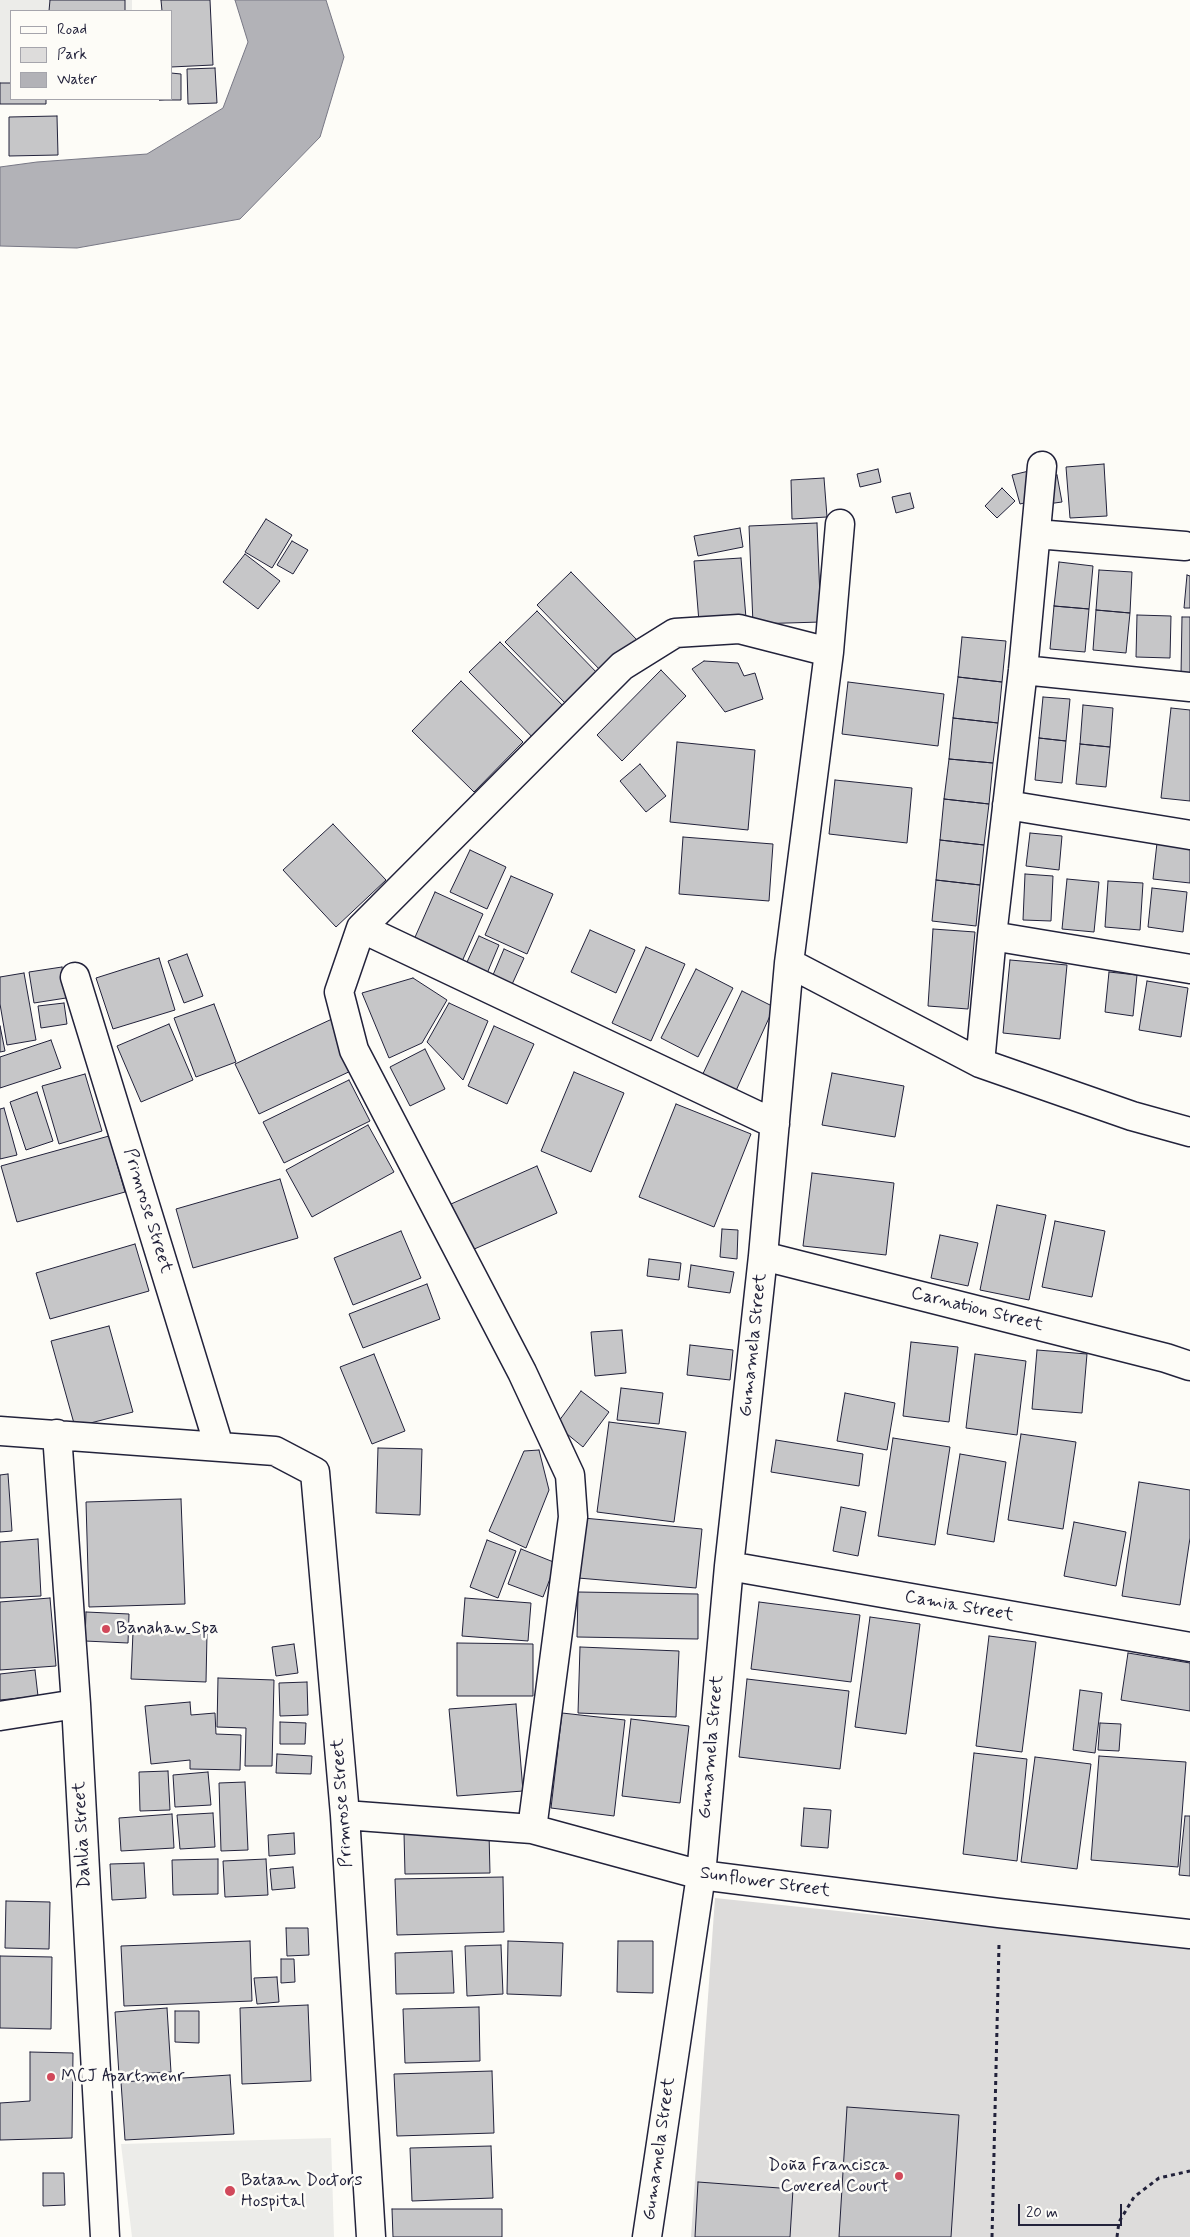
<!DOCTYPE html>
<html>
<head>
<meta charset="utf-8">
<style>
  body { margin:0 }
  #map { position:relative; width:1190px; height:2237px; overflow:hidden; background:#fdfcf7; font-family:Mynerve,sans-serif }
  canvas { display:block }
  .legend { position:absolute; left:10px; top:10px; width:162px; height:90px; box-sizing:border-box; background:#fdfcf7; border:1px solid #a5a5ac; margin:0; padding:6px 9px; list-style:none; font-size:15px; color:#22223b }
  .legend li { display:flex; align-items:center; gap:10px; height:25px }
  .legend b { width:25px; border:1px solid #a5a5ac }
  .scale { position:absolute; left:1018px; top:2204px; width:104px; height:22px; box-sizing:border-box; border:2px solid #22223b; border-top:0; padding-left:6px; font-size:15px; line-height:18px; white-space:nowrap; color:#22223b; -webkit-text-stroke:4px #fdfcf7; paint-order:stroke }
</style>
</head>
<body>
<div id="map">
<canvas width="1190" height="2237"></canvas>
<ul class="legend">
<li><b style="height:6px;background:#fdfcf7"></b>Road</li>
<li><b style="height:14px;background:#dddcdb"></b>Park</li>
<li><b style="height:14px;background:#b2b2b7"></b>Water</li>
</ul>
<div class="scale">20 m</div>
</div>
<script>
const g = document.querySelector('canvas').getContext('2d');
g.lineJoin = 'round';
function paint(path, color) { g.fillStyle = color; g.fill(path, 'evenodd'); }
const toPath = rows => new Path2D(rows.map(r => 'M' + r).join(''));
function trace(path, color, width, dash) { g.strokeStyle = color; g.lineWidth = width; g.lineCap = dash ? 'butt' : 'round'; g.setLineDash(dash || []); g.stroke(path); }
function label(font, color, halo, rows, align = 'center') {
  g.font = font + ' Mynerve,sans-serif'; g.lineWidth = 5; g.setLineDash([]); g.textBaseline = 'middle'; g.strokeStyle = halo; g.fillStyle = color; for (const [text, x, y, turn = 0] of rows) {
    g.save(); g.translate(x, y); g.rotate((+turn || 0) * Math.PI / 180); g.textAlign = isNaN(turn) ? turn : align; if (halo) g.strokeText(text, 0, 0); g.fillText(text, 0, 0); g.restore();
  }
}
const built = toPath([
  [0,0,132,0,132,11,11,11,11,84,0,84],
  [331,2138,334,2237,132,2237,121,2144]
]);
const green = toPath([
  [715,1898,1190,1948,1190,2237,691,2237]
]);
const water = toPath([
  [235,0,326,0,344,57,320,137,240,219,77,248,0,246,0,167,37,162,147,154,223,108,248,42,235,0]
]);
const building = toPath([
  [50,0,125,0,125,11,49,11,50,0],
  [161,0,210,0,213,65,171,67,171,11,162,11,161,0],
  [215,68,217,103,188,104,187,69,215,68],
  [171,73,181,74,181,100,159,100,171,99,171,73],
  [0,83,11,83,11,99,46,99,46,104,0,104,0,83],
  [57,116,58,155,9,156,9,117,57,116],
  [1104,464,1107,516,1070,518,1066,467,1104,464],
  [878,469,881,482,860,487,857,474,878,469],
  [1029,471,1036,500,1020,504,1012,475,1029,471],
  [1057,475,1062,502,1047,504,1042,478,1057,475],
  [824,478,827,517,792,519,791,480,824,478],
  [1002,488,1015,501,997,518,985,506,1002,488],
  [910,493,914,508,896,513,892,497,910,493],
  [266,519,292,535,272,568,245,552,266,519],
  [817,523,821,622,753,624,749,526,817,523],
  [740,528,743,547,698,556,694,536,740,528],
  [292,541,308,550,293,574,277,565,292,541],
  [245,554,280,581,258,609,223,582,245,554],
  [741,558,746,618,699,622,694,561,741,558],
  [1059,562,1093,566,1089,609,1054,606,1059,562],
  [1099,570,1132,572,1130,613,1096,610,1099,570],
  [571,572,638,641,604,674,537,605,571,572],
  [1187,575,1190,576,1190,608,1184,608,1187,575],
  [1054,606,1089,609,1085,652,1050,649,1054,606],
  [1096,610,1130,613,1126,653,1093,650,1096,610],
  [537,611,601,677,569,707,505,642,537,611],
  [1137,615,1171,616,1170,658,1136,657,1137,615],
  [1182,617,1190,617,1190,675,1181,675,1182,617],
  [962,637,1006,641,1002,682,958,677,962,637],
  [500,642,571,714,539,744,469,672,500,642],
  [704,661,738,663,744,676,755,673,763,699,725,712,692,669,704,661],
  [661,670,686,696,622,761,597,735,661,670],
  [958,677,1002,682,998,723,953,718,958,677],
  [461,681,523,742,474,792,412,731,461,681],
  [848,682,944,694,938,746,842,734,848,682],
  [1043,697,1070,699,1066,741,1039,738,1043,697],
  [1083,705,1113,708,1110,747,1080,744,1083,705],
  [1171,708,1190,710,1190,801,1161,798,1171,708],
  [953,718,998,723,993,763,949,759,953,718],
  [1039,738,1066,741,1062,783,1035,780,1039,738],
  [677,742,755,750,748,830,670,822,677,742],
  [1080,744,1110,747,1106,787,1076,784,1080,744],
  [949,759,993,763,989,804,944,799,949,759],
  [640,764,666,796,646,812,620,781,640,764],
  [835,780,912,788,907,843,829,834,835,780],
  [944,799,989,804,984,845,940,840,944,799],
  [333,824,386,880,336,927,283,870,333,824],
  [1030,833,1062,836,1059,870,1026,866,1030,833],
  [683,837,773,844,769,901,679,894,683,837],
  [940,840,984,845,980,885,936,880,940,840],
  [1157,843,1190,846,1190,883,1153,879,1157,843],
  [470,850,506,867,487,909,450,892,470,850],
  [1025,874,1053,876,1051,921,1023,920,1025,874],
  [511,876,553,894,527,954,485,935,511,876],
  [1067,879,1099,882,1094,932,1062,929,1067,879],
  [936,880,980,885,976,926,932,921,936,880],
  [1108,881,1143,883,1140,930,1105,927,1108,881],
  [1152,888,1187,892,1183,932,1148,927,1152,888],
  [435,892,483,914,460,966,412,944,435,892],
  [933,929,975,932,968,1009,928,1006,933,929],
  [590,930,635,950,616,993,571,972,590,930],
  [479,936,499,945,483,983,462,973,479,936],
  [646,947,685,964,651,1041,612,1023,646,947],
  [504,949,524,958,509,991,490,982,504,949],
  [187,954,203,996,184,1003,168,961,187,954],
  [159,958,175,1010,113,1029,96,978,159,958],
  [1010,960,1067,965,1060,1039,1003,1033,1010,960],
  [62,967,66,998,34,1003,29,972,62,967],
  [696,969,733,988,698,1057,661,1038,696,969],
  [1109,972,1137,975,1133,1016,1105,1012,1109,972],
  [24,973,36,1040,7,1045,0,1004,0,977,24,973],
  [413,978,447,1000,422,1043,389,1058,362,993,413,978],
  [1147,981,1188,988,1181,1037,1139,1030,1147,981],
  [742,991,774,1007,734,1095,700,1080,742,991],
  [64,1003,67,1024,41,1028,38,1006,64,1003],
  [449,1003,488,1021,463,1080,427,1042,449,1003],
  [214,1004,236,1062,196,1077,174,1018,214,1004],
  [332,1019,355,1069,259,1114,235,1064,332,1019],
  [169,1024,193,1080,141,1102,117,1046,169,1024],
  [0,1026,5,1051,0,1052,0,1026],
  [494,1026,534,1044,507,1104,468,1086,494,1026],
  [51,1040,61,1068,0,1088,0,1057,51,1040],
  [425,1049,445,1089,410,1106,390,1067,425,1049],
  [574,1072,624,1093,591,1172,541,1151,574,1072],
  [832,1073,904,1086,895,1137,822,1125,832,1073],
  [85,1074,102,1131,59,1144,42,1086,85,1074],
  [349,1080,370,1121,284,1163,263,1122,349,1080],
  [37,1092,53,1141,26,1150,10,1102,37,1092],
  [676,1104,751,1134,714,1227,639,1197,676,1104],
  [4,1108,17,1155,0,1159,0,1109,4,1108],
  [368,1125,394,1172,312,1217,286,1170,368,1125],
  [109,1136,125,1192,17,1222,1,1166,109,1136],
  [537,1166,557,1213,472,1250,451,1204,537,1166],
  [812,1173,894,1183,886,1255,803,1246,812,1173],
  [280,1179,298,1238,193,1268,176,1209,280,1179],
  [997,1205,1046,1215,1029,1300,980,1290,997,1205],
  [1055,1221,1105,1231,1092,1297,1042,1287,1055,1221],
  [722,1229,738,1230,737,1259,720,1257,722,1229],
  [401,1231,421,1278,353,1305,334,1258,401,1231],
  [940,1235,978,1243,968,1286,931,1278,940,1235],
  [135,1244,149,1291,50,1319,36,1273,135,1244],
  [649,1259,681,1263,679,1280,647,1276,649,1259],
  [691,1265,734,1272,730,1293,688,1287,691,1265],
  [427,1284,440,1319,363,1348,349,1314,427,1284],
  [109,1326,133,1412,75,1427,51,1341,109,1326],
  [622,1330,626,1373,595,1376,591,1332,622,1330],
  [911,1342,958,1347,949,1422,903,1416,911,1342],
  [690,1345,733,1350,730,1380,687,1375,690,1345],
  [1037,1350,1087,1354,1082,1413,1032,1409,1037,1350],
  [374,1354,405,1431,372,1444,340,1367,374,1354],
  [975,1354,1026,1361,1017,1435,966,1428,975,1354],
  [621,1388,663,1393,659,1424,617,1420,621,1388],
  [581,1391,609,1412,583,1447,556,1425,581,1391],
  [845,1393,895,1403,887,1450,837,1441,845,1393],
  [609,1422,686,1432,674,1522,597,1512,609,1422],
  [1021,1434,1076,1442,1063,1529,1008,1520,1021,1434],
  [893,1438,950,1447,935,1545,878,1536,893,1438],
  [776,1440,863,1454,859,1486,771,1472,776,1440],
  [378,1448,422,1449,420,1515,376,1513,378,1448],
  [539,1450,549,1490,526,1548,489,1531,524,1451,539,1450],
  [960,1454,1006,1462,994,1542,947,1534,960,1454],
  [8,1474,12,1531,0,1532,0,1475,8,1474],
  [1139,1482,1190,1490,1190,1538,1180,1605,1122,1596,1139,1482],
  [181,1499,185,1604,89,1607,86,1502,181,1499],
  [841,1507,866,1512,858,1556,833,1551,841,1507],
  [583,1518,702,1529,696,1588,578,1578,583,1518],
  [1074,1522,1126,1532,1116,1586,1064,1576,1074,1522],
  [38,1539,41,1596,0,1598,0,1542,38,1539],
  [487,1540,516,1551,498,1598,470,1587,487,1540],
  [521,1549,556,1563,543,1597,508,1584,521,1549],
  [578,1592,698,1594,698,1639,577,1637,578,1592],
  [50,1598,56,1666,0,1670,0,1602,50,1598],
  [465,1598,531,1603,528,1641,462,1636,465,1598],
  [759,1602,860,1615,851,1682,751,1669,759,1602],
  [86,1612,129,1614,128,1643,85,1641,86,1612],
  [870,1617,920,1624,906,1734,855,1727,870,1617],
  [133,1632,207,1634,206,1682,131,1679,133,1632],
  [989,1636,1036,1642,1022,1752,976,1746,989,1636],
  [457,1643,533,1644,533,1696,457,1696,457,1643],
  [294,1644,298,1673,276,1676,272,1647,294,1644],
  [580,1647,679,1651,676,1717,578,1713,580,1647],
  [1128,1653,1190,1663,1190,1711,1121,1700,1128,1653],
  [35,1670,38,1696,0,1700,0,1674,35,1670],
  [218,1678,274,1680,272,1766,245,1766,246,1728,217,1727,218,1678],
  [747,1679,849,1691,840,1769,739,1757,747,1679],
  [307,1682,308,1715,280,1716,279,1683,307,1682],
  [1080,1690,1102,1693,1095,1753,1073,1750,1080,1690],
  [190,1702,191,1715,215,1713,216,1734,241,1735,240,1770,190,1769,190,1760,151,1764,145,1706,190,1702],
  [516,1704,523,1791,457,1796,449,1709,516,1704],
  [562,1713,625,1720,614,1816,551,1808,562,1713],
  [631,1719,689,1726,680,1803,622,1796,631,1719],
  [280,1722,306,1723,305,1744,280,1744,280,1722],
  [1100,1723,1121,1724,1119,1751,1098,1750,1100,1723],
  [974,1753,1027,1759,1017,1861,963,1854,974,1753],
  [277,1754,312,1756,311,1774,276,1773,277,1754],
  [1099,1756,1186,1762,1178,1867,1091,1860,1099,1756],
  [1035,1757,1091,1764,1077,1869,1021,1862,1035,1757],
  [168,1771,170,1810,140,1811,139,1772,168,1771],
  [208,1772,211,1805,175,1807,173,1775,208,1772],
  [245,1782,248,1850,221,1851,219,1783,245,1782],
  [804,1808,831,1810,828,1848,801,1846,804,1808],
  [213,1813,215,1847,180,1849,177,1815,213,1813],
  [172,1814,174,1848,121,1851,119,1818,172,1814],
  [1185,1816,1190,1816,1190,1876,1179,1875,1185,1816],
  [294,1833,295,1854,269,1856,268,1835,294,1833],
  [404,1833,489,1833,490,1873,405,1874,404,1833],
  [218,1859,218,1894,173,1895,172,1860,218,1859],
  [266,1859,268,1895,225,1897,223,1861,266,1859],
  [144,1863,146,1898,112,1900,110,1864,144,1863],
  [293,1867,295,1888,272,1890,270,1869,293,1867],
  [503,1877,504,1932,397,1935,395,1879,503,1877],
  [6,1901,50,1902,49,1949,5,1948,6,1901],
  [286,1928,308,1928,309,1955,287,1956,286,1928],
  [250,1941,252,2001,124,2006,121,1946,250,1941],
  [508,1941,563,1943,561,1996,507,1994,508,1941],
  [618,1941,653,1941,653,1993,617,1992,618,1941],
  [501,1945,503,1994,467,1996,465,1946,501,1945],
  [452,1951,454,1993,396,1994,395,1953,452,1951],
  [0,1956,52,1957,51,2029,0,2028,0,1956],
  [281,1959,294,1959,295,1982,281,1983,281,1959],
  [277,1977,279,2002,257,2004,254,1978,277,1977],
  [308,2005,311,2081,242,2084,240,2008,308,2005],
  [479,2007,480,2061,405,2063,403,2009,479,2007],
  [167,2008,171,2072,119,2075,115,2012,167,2008],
  [175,2011,199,2011,199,2043,175,2042,175,2011],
  [30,2052,73,2053,72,2138,0,2140,0,2103,30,2101,30,2052],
  [492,2071,494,2133,397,2136,394,2074,492,2071],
  [230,2075,234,2134,125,2140,121,2082,230,2075],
  [847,2107,959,2115,951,2237,839,2237,847,2107],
  [491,2146,493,2198,412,2201,410,2148,491,2146],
  [43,2173,64,2173,65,2205,43,2206,43,2173],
  [698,2182,793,2189,790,2237,695,2237,698,2182],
  [392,2209,502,2209,502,2237,393,2237,392,2209]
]);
const path = toPath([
  [992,2237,999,1944],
  [1117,2237,1119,2222,1134,2197,1159,2178,1190,2171]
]);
const minor = toPath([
  [1036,534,1185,546],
  [1023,670,1190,687],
  [1007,805,1190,835],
  [361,928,775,1124],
  [992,936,1190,969],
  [789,963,980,1063,1132,1116,1190,1132],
  [75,977,219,1446],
  [980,1063,992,936,1023,670,1042,466],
  [763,1256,1166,1358,1190,1366],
  [0,1431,275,1451,315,1472,345,1815,371,2237],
  [57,1434,76,1704,105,2237],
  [729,1566,1190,1647],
  [0,1716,76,1704],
  [345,1815,532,1829,701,1875,999,1913,1190,1934],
  [532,1829,573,1517,570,1475,522,1372,354,1050,339,992,361,928,622,666,675,633,739,629,829,652],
  [647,2237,701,1875,729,1566,763,1256,789,963,829,652,840,524]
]);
const markers = [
  [106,1629,5,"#d1495b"],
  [51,2077,5,"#d1495b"],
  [899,2176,5,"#d1495b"],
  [230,2191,6,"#d1495b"]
];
const streetNames = [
  ["Primrose Street",147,1211,73],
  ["Carnation Street",977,1310,14],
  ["Gumamela Street",754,1345,-84],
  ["Camia Street",959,1607,10],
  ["Gumamela Street",712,1747,-85],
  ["Primrose Street",343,1803,-94],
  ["Dahlia Street",83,1835,-93],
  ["Sunflower Street",765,1883,8],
  ["Gumamela Street",660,2149,-82]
];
const poiNames = [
  ["Banahaw Spa",116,1629],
  ["MCJ Apartmenr",61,2077],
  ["Doña Francisca",889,2166,"right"],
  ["Covered Court",889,2187,"right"],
  ["Bataan Doctors",241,2181],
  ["Hospital",241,2202]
];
paint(built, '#ecece9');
paint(green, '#dddcdb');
paint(water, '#b2b2b7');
trace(water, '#787885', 1);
paint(building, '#c6c6c8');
trace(building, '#22223b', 1);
trace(minor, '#22223b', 31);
trace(path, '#22223b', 3, [4, 4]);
trace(minor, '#fdfcf7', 28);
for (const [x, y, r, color] of markers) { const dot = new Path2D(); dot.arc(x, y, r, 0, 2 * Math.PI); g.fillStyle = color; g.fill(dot); trace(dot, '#fdfcf7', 2); }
label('18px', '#22223b', '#fdfcf7', streetNames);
label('18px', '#22223b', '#fdfcf7', poiNames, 'left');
</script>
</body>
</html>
